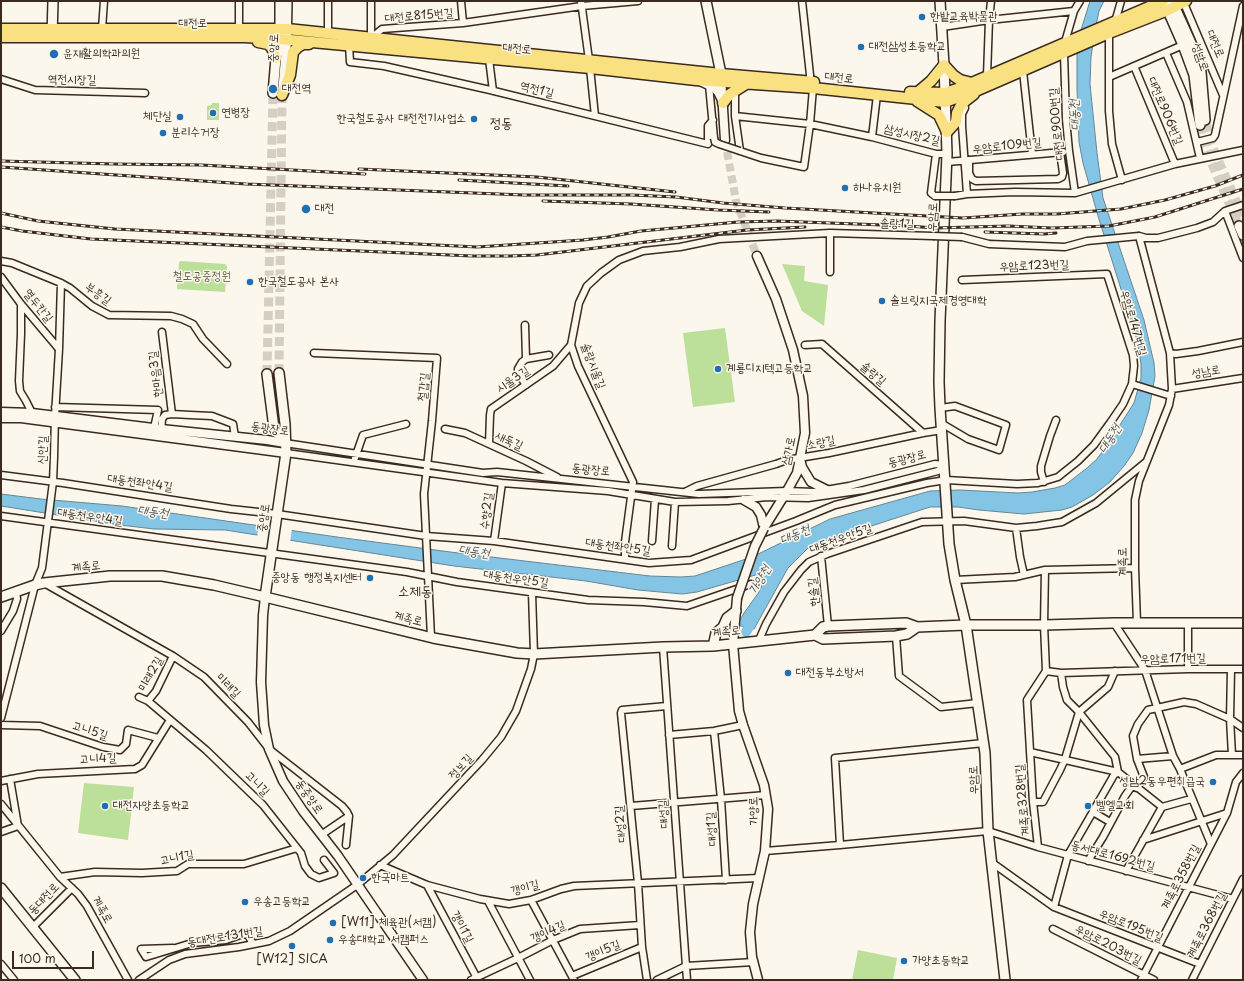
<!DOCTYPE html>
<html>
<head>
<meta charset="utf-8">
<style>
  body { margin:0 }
  #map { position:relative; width:1244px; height:981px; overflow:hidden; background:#fbf7ec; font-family:"Playpen Sans",sans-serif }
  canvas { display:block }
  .frame { position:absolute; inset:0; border:2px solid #3b2a1e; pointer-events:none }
  .scale { position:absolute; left:12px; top:951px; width:82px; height:18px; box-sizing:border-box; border:2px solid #3b2a1e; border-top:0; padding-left:5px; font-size:12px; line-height:14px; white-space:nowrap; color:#3b2a1e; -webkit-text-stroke:3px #fbf7ec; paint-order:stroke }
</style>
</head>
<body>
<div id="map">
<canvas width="1244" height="981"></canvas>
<div class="frame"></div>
<div class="scale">100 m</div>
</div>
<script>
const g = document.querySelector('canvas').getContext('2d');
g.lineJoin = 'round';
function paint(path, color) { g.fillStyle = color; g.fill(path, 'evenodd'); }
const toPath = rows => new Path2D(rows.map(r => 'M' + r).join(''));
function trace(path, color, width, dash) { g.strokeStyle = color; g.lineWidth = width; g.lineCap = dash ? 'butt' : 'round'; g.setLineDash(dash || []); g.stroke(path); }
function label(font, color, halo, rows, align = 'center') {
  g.font = font + ' "Playpen Sans","Poor Story",sans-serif'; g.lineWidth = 3; g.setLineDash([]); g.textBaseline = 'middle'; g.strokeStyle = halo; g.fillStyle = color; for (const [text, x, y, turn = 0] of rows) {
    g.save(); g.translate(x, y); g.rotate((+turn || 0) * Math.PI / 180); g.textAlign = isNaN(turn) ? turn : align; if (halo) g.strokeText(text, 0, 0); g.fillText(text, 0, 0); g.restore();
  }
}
const green = toPath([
  [212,103,219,103,219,120,207,120,207,106,212,105],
  [180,261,225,264,227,266,225,292,177,289,179,263],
  [782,264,805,266,804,281,828,285,824,326,802,311],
  [725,328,735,402,693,407,683,333],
  [84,783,134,787,128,840,78,833],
  [858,950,897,958,893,980,852,980]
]);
const water = toPath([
  [1090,1,1104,1,1099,11,1095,30,1091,57,1090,84,1097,153,1103,198,1144,320,1154,363,1155,376,1149,410,1142,433,1133,453,1124,466,1110,482,1093,495,1072,507,1062,510,1024,514,979,510,958,507,930,507,819,543,807,549,788,568,754,629,737,625,744,613,759,592,762,585,764,581,763,576,759,574,697,592,682,594,638,590,586,581,454,566,225,530,154,529,120,525,1,506,1,494,41,499,122,506,337,537,458,553,650,576,681,577,695,576,752,557,830,519,930,491,960,490,1018,493,1032,492,1055,488,1065,485,1087,468,1097,459,1107,445,1134,403,1141,378,1141,364,1137,340,1098,216,1083,163,1079,142,1077,90,1077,51,1081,30,1090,1]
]);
const pier = toPath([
  [259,523,292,528,290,543,257,538]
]);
const river = toPath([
  [746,632,755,616]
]);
const tertiaryTunnel = toPath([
  [725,140,736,201,757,256]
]);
const secondaryTunnel = toPath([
  [1206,123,1211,144,1243,216],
  [1200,125,1204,146,1239,226],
  [279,373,282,95],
  [267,374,273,93]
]);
const minor = toPath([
  [328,1,328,33],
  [461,1,463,23],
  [581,1,589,60],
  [802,1,810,75,810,81],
  [1183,1,1223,95],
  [1115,22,1121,1],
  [942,27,989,20,1074,11],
  [102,29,104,1],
  [239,30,239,1],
  [1109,33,1109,111,1112,144,1122,180],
  [371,38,382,29,463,23,582,6,638,1],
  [371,38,371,1],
  [1065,42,1074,11,1080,1],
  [349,45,350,62,384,66,490,90,708,144,708,126,713,120],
  [1064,53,1066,119,1069,151,1075,193],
  [1166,53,1187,102,1200,158],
  [489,59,493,91],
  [1134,66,1175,164],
  [590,68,595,116],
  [1023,71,1032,154],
  [987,76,989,20,991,1],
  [1109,77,1183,45],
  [1,79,35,90,145,93],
  [709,85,714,138],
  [735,91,735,116,740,151,761,158,804,167,810,124,813,88],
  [965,108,962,114,962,126,967,194],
  [735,116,810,124,872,137,877,95],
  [872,137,936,154,947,154],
  [1197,142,1213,138,1215,135,1243,6],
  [969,160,969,173,972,179,976,181,1058,179,1062,177,1063,173,1060,152],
  [947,162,1063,152],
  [935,196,931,193,936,154],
  [955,196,967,194,1015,192,1075,193,1175,164,1243,150],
  [1225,211,1243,258],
  [962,237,989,244,1065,247,1087,241,1139,236,1146,238,1158,238,1197,228,1213,222,1225,211,1243,205],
  [1,261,12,263,61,283,70,288,92,306,109,315,171,316,182,319,193,324,203,339,227,364],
  [830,272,830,233],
  [1,277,21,304,59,349],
  [21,304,21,334,19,381,20,391,26,401,32,413],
  [525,325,526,359],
  [162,332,172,414],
  [805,345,822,344,923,433],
  [314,353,437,358,432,421,424,494,431,637],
  [1170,353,1176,354,1198,351,1243,342],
  [1132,384,1171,396],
  [526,385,518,373,518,369,522,362,526,359,549,355],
  [1172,389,1243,378],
  [55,407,158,410,154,428],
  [940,408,955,406,1006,425,999,450,968,439,941,423],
  [445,429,465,433,526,461,557,477],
  [161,433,162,419,165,415,172,414,190,415,212,416,233,424,235,437],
  [285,443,483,473,497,472,699,494,787,491,814,492,849,486,935,464,944,465],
  [489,444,490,415,491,409,553,366,571,345],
  [286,453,502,483,608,491,675,502,728,501,767,497,808,498,864,490,938,471,944,465],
  [355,458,363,435,406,424],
  [1,475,63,483,231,509,277,514,426,536,494,541,649,563,691,560,796,521,835,505,927,483,946,480,1017,484,1038,483,1058,477,1078,461,1094,445,1110,423,1123,404,1132,384,1134,366,1133,355,1107,274,962,280],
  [1044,482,1041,472,1041,466,1050,436,1056,420],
  [685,492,697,486,776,464,787,460,829,453,923,433,942,430],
  [1,516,407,572,457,582,588,600,644,602,687,606,751,584,755,585],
  [1016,528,1020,557,1024,575],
  [494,541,502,483],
  [652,541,655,499],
  [672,546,675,502],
  [821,556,828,626],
  [625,559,625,542,633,482,578,366,571,345,579,303,587,286,601,273,619,260,643,251,680,247,719,239,830,233,933,236],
  [955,580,1015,577,1045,570,1135,568],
  [44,583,173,656,204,677,248,722,269,749,342,806,347,812,349,816,346,845],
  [1114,623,1145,670,1173,756,1180,769,1211,844],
  [1137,623,1135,568,1135,500,1139,481,1169,405,1172,389,1170,353,1139,236],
  [1188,623,1188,669],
  [1,631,13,611,17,599,16,591],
  [896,636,899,676,941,707,978,703],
  [759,640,766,624,784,592,801,570,809,562,827,554,922,522,964,521,1016,528,1037,526,1062,522,1096,503,1146,462],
  [663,647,687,980],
  [1231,670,1230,719,1232,755],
  [1046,671,1061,673,1188,669,1243,669],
  [1061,673,1063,687,1067,700,1079,712,1115,757,1118,772,1162,807],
  [139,697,148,701,206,750,263,805,297,848,301,853,305,866,311,874,319,878,334,873,324,860],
  [148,701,156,691,173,656],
  [1,718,35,585,42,568,53,482,54,457,55,416,59,349,61,283],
  [1,725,40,726,103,747,120,750,126,744,128,730,158,738],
  [714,731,721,799,726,880],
  [669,735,714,731,743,725],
  [1030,752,1118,772],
  [1137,759,1173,756],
  [1180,769,1216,755,1243,755],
  [1,781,38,774,135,769,142,765,170,720],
  [1033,802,1043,802,1060,770,1065,759,1079,712,1108,687,1115,671],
  [1,804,60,877,78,894,87,906,128,980],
  [631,806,766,795],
  [1093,812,1110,822],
  [1,832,18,826,10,779],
  [321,835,349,816],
  [1143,840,1227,813],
  [840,845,835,758,984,743],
  [1038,847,1033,802,1027,700,1046,671,1044,625,1045,570],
  [765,851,840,845,988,831,1038,847,1233,899],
  [1088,861,1103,837,1125,796,1132,786,1137,788,1144,777,1137,759,1133,736,1138,724,1148,710,1184,702,1196,704,1230,719,1243,728],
  [991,862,1054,907,1200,964],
  [380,865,427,885,480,899,509,904,531,900,561,889,574,886,759,878],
  [1126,871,1162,807,1191,799],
  [60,877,95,872,142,873,177,871,188,864,244,864,297,848],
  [427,885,478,980],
  [531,900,574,980],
  [488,901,530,980],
  [1054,907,1068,855,1114,775,1118,772],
  [33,927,72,888],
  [1053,929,1154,980],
  [173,948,141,949,146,957,192,943,226,940,243,934,248,935,253,944],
  [1,964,14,980],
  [572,976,642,947],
  [139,980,169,960,185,954,239,947,269,941,290,931,357,885,393,855,482,760,501,737,516,711,531,669,534,654,532,593],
  [471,980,518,958,553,940,580,929,640,925],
  [647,980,642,947,638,883,621,713,622,710,667,706],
  [657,980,686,966,754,962],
  [1141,980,1227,813,1236,782,1243,773],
  [1192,980,1243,879]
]);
const tertiary = toPath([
  [721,77,725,140],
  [700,81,713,87,718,92,722,100],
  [757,256,776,299,793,350,803,396,805,433,797,473,787,491,764,528],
  [1,412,32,413,161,429,267,440,285,443],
  [1,418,21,418,286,453],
  [800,459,802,467,811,482,827,490],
  [744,500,756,507,761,515,764,528],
  [265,597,263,615,261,682,264,725,269,749,283,781,303,811,338,856,423,980],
  [737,598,733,644,739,711,743,725,764,785,768,809,765,851,753,904,750,932,752,957,758,980]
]);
const secondary = toPath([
  [706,1,721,74],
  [940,1,944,65,947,154,940,321,939,382,940,408,949,544,955,580,966,625,985,753,988,831,1005,980],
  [1172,1,1191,43,1201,72,1205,120],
  [1165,4,1183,45,1194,75,1200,125],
  [52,36,53,1],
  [283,88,286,53,287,1],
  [273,93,276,58,280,39,280,1],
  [1239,226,1243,235],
  [267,374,274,428,285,443],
  [1,597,35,585,44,583,110,576,162,576,214,585,265,597,433,638,517,653,534,654,663,647,713,646,815,635,823,639,896,636,907,634,917,627],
  [265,597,286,453,285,424,279,373],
  [815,635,823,627,828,626,906,623,917,627,966,625,1044,625,1114,623,1243,623],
  [713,646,716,633,723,627,727,618,736,611],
  [1,888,75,980]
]);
const primary = toPath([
  [1,29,287,29,721,74,814,82],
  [1,37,245,37,280,39,590,68,696,80,813,88,945,102,978,90,1109,33,1168,10,1186,1],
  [258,42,268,44,272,48,276,58],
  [910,92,945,93,960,88,1163,1],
  [918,92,931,81,944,65,954,76,960,80,972,83],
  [282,95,290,75,293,52,298,47,303,44,309,44],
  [917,101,939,115,947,132,956,122,957,113,960,107,965,101,974,94],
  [723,103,730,94,746,84]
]);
const rail = toPath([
  [1,161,114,164,201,165,365,174],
  [1,167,246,184,524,195,632,195,676,197,723,203,785,208,963,218,1022,214,1057,214,1121,209,1165,200,1215,186,1243,175],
  [359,169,537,177,675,192],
  [459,180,568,186],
  [543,201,631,204,718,210,769,212],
  [1,213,38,221,115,229,477,247,583,240,608,237,641,231,674,228,738,222,777,221,909,226,934,228,1008,226,1052,228,1109,226,1155,217,1243,189],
  [1,227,22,231,91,239,472,256,510,256,537,255,747,230,805,227],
  [985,232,1044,234,1056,233]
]);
const minorBridge = toPath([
  [714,138,715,142,719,144,740,151],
  [935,196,955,196],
  [933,236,962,237]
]);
const tertiaryBridge = toPath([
  [737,598,755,546,764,528]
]);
const markers = [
  [922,17,4,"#1f6fb2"],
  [861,47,4,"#1f6fb2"],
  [54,54,5,"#1f6fb2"],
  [273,89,5,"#1f6fb2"],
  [213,113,4,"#1f6fb2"],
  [180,117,4,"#1f6fb2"],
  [474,119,4,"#1f6fb2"],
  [163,133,4,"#1f6fb2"],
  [845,188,4,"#1f6fb2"],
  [306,209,5,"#1f6fb2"],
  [250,282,4,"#1f6fb2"],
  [882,301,4,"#1f6fb2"],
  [718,369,4,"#1f6fb2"],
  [370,578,4,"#1f6fb2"],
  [788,673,4,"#1f6fb2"],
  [1213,782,4,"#1f6fb2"],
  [105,806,4,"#1f6fb2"],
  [1088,806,4,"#1f6fb2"],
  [363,878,4,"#1f6fb2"],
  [245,902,4,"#1f6fb2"],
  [333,923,4,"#1f6fb2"],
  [330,940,4,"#1f6fb2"],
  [292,946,4,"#1f6fb2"],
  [904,961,4,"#1f6fb2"]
];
const streetNames = [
  ["대전로815번길",419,16,-5],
  ["대전로",193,24],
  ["대전로",1215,44,67],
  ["중앙로",274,48,-87],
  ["대전로",517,49,5],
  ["성남로",1200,57,71],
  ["대전로",839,78,6],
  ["역전시장길",72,80,1],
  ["역전1길",537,90,14],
  ["대전로906번길",1165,111,67],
  ["대전로900번길",1057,124,-95],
  ["삼성시장2길",912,135,13],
  ["우암로109번길",1007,146,-6],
  ["우암로",933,217,-87],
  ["솔랑1길",897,224,2],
  ["우암로123번길",1034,266,-2],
  ["부흥길",98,294,35],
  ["열두칸길",38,306,51],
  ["우암로147번길",1133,323,74],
  ["솔랑시울길",593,366,69],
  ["성남로",1206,372,-9],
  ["한마음3길",156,374,-97],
  ["솔랑길",873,374,40],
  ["시울3길",513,380,-34],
  ["철갑길",424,387,-85],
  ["동광장로",270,429,8],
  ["새둑길",509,441,25],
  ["소랑길",821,443,-11],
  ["신안길",43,450,-88],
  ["삼가로",789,451,-78],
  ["동광장로",907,459,-14],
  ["동광장로",591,470,5],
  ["대동천좌안4길",140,483,8],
  ["수향2길",487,511,-83],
  ["대동천우안4길",90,517,8],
  ["중앙로",264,518,-82],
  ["대동천우안5길",841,539,-20],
  ["대동천좌안5길",618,547,8],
  ["계족로",1123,562,-91],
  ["계족로",86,567,-6],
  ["대동천우안5길",516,579,8],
  ["한솔길",814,592,-96],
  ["계족로",408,619,14],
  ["계족로",726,632,-6],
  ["우암로171번길",1173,659,-1],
  ["미래2길",151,674,-61],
  ["미래길",228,686,45],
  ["고니5길",90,731,17],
  ["고니4길",98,759,-3],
  ["정보길",461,767,-48],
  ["우암로",974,780,-92],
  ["고니길",257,784,45],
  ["동중앙로",309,797,56],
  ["계족로328번길",1023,800,-95],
  ["가양로",754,811,-92],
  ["대성길",664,814,-94],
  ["대성2길",621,824,-95],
  ["대성1길",712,829,-94],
  ["동서대로1692번길",1113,856,15],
  ["고니1길",177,858,-12],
  ["계족로358번길",1181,877,-63],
  ["갱이길",525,888,-15],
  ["동대전로",44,899,-46],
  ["계족로",102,910,60],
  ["계족로368번길",1207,925,-63],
  ["우암로195번길",1131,926,22],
  ["갱이1길",462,927,62],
  ["갱이4길",548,932,-24],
  ["동대전로131번길",225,937,-9],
  ["우암로203번길",1108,945,27],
  ["갱이5길",603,951,-23]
];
const poiNames = [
  ["한밭교육박물관",930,17],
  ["대전삼성초등학교",869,47],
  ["윤재활의학과의원",63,54],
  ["대전역",282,89],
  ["연병장",221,113],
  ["체단실",172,117,"right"],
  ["한국철도공사 대전전기사업소",466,119,"right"],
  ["분리수거장",171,133],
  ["하나유치원",853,188],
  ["대전",315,209],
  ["한국철도공사 본사",258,282],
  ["솔브릿지국제경영대학",890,301],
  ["계룡디지텍고등학교",726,369],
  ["중앙동 행정복지센터",362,578,"right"],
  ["대전동부소방서",796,673],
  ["성남2동우편취급국",1205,782,"right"],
  ["대전자양초등학교",113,806],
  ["벨엘교회",1096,806],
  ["한국마트",371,878],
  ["우송고등학교",253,902],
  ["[W11] 체육관(서캠)",341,923],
  ["우송대학교 서캠퍼스",338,940],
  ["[W12] SICA",292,960,"center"],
  ["가양초등학교",912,961]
];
const parkNames = [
  ["철도공중정원",202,277]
];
const waterNames = [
  ["대동천",1075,115,-93],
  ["대동천",1110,439,-58],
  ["대동천",153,512,7],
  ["대동천",795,535,-23],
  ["대동천",474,552,8],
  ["가양천",760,580,-60]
];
const quarterNames = [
  ["정동",501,124],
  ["소제동",415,592]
];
paint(green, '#bcdf99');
paint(water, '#84c4e5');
trace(water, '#678695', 1);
paint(pier, '#fbf7ec');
trace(river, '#84c4e5', 10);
trace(tertiaryTunnel, '#d5cec3', 8, [8, 4]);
trace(secondaryTunnel, '#d5cec3', 9, [9, 4.5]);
trace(minor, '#3b2a1e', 9);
trace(tertiary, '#3b2a1e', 11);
trace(secondary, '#3b2a1e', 12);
trace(primary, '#3b2a1e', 13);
trace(minor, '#fbf7ec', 6);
trace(tertiary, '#fbf7ec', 8);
trace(secondary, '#fbf7ec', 9);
trace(primary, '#f9e181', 10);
trace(rail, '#3b2a1e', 3);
trace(rail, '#fbf7ec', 1.5, [4.5]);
trace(minorBridge, '#3b2a1e', 9, []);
trace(tertiaryBridge, '#3b2a1e', 11, []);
trace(minorBridge, '#fbf7ec', 6);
trace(tertiaryBridge, '#fbf7ec', 8);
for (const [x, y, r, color] of markers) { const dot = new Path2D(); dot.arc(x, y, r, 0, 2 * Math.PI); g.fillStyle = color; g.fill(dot); trace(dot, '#fbf7ec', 1.5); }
label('12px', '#3b2a1e', '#fbf7ec', streetNames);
label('12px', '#3b2a1e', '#fbf7ec', poiNames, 'left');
label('12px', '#5b573d', '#fbf7ec', parkNames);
label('italic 13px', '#51585a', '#fbf7ec', waterNames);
label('14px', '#3b2a1e', '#fbf7ec', quarterNames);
</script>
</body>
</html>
